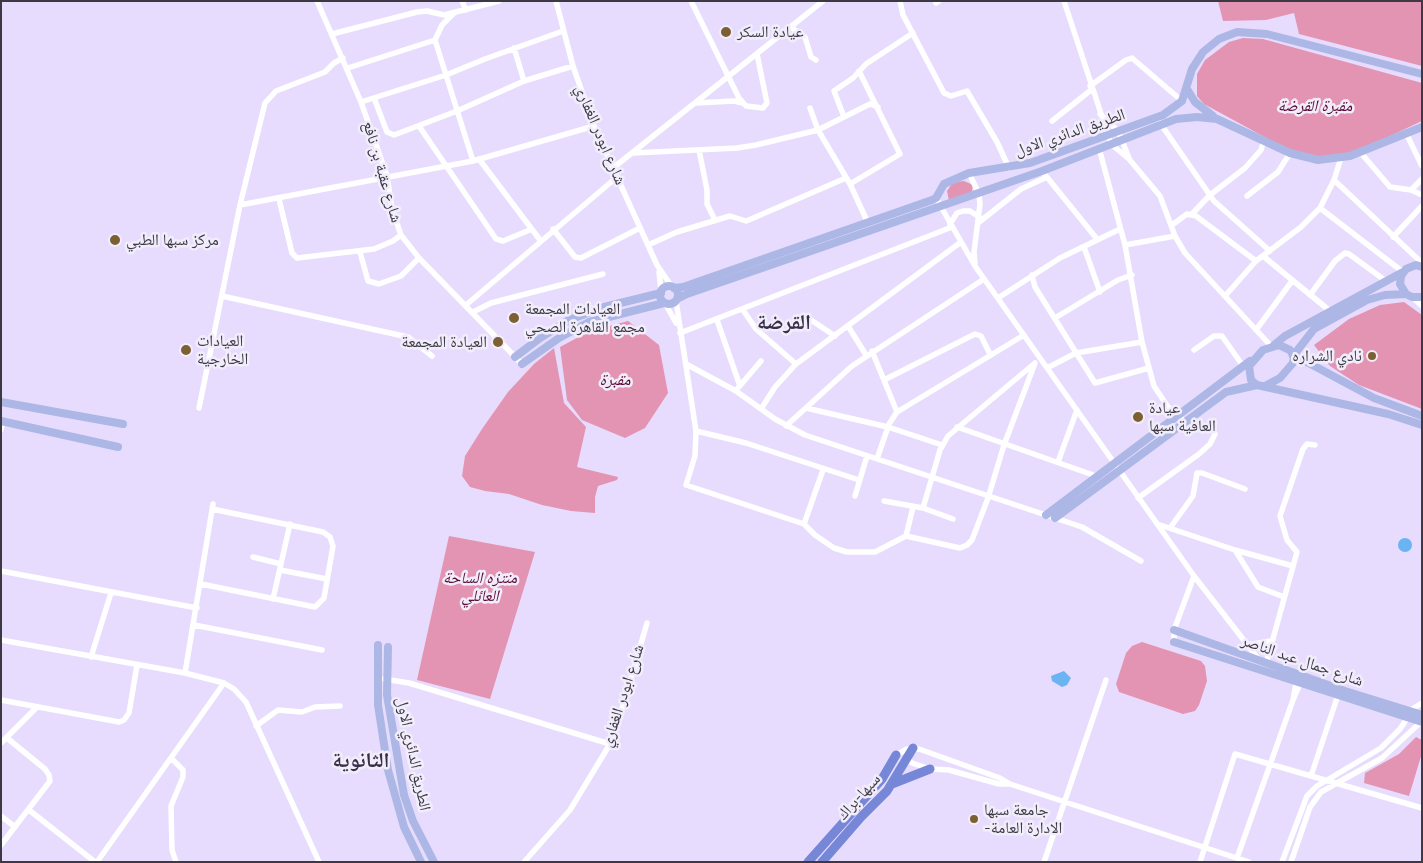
<!DOCTYPE html>
<html>
<head>
<meta charset="utf-8">
<style>
  body { margin:0 }
  #map { position:relative; width:1423px; height:863px; overflow:hidden; background:#e7dcfd; font-family:"PT Serif",serif }
  canvas { display:block }
  .frame { position:absolute; inset:0; border:2px solid #3c3844; pointer-events:none }
</style>
</head>
<body>
<div id="map">
<canvas width="1423" height="863"></canvas>
<div class="frame"></div>
</div>
<script>
const g = document.querySelector('canvas').getContext('2d');
g.lineJoin = 'round';
function paint(path, color) { g.fillStyle = color; g.fill(path, 'evenodd'); }
const toPath = rows => new Path2D(rows.map(r => 'M' + r).join(''));
function trace(path, color, width, dash) { g.strokeStyle = color; g.lineWidth = width; g.lineCap = dash ? 'butt' : 'round'; g.setLineDash(dash || []); g.stroke(path); }
function label(font, color, halo, rows, align = 'center') {
  g.font = font + ' "PT Serif","Noto Naskh Arabic",serif'; g.lineWidth = 5; g.setLineDash([]); g.textBaseline = 'middle'; g.strokeStyle = halo; g.fillStyle = color; for (const [text, x, y, turn = 0] of rows) {
    g.save(); g.translate(x, y); g.rotate((+turn || 0) * Math.PI / 180); g.textAlign = isNaN(turn) ? turn : align; if (halo) g.strokeText(text, 0, 0); g.fillText(text, 0, 0); g.restore();
  }
}
const green = toPath([
  [1218,1,1422,1,1422,66,1299,34,1294,13,1266,20,1223,21],
  [1243,38,1263,39,1422,83,1422,121,1354,153,1331,159,1294,153,1204,104,1197,96,1197,74,1205,60,1229,42],
  [964,181,973,185,972,191,966,196,949,201,947,191,951,185,956,182],
  [1404,302,1422,315,1422,409,1359,385,1330,366,1314,345,1349,319,1380,305],
  [628,321,659,345,668,393,645,428,625,438,582,420,567,400,560,347,588,332],
  [554,348,564,403,586,427,577,467,618,477,617,480,598,486,595,497,595,513,571,511,542,505,509,494,485,491,470,487,462,476,465,456,482,429,508,392,534,364],
  [449,536,535,552,490,699,417,680],
  [1142,642,1201,661,1205,666,1207,681,1199,705,1195,711,1183,714,1119,692,1116,684,1126,653,1132,646],
  [1416,737,1422,740,1422,753,1409,796,1364,783,1365,773,1399,754]
]);
const water = toPath([
  '1398 545a7 7 0 1 1 14 0a7 7 0 1 1-14 0Z',
  [1064,671,1071,678,1067,685,1062,687,1052,681,1051,676]
]);
const minor = toPath([
  [317,1,361,102,387,176,392,209,401,235,419,258,522,364],
  [462,1,466,10],
  [556,1,573,66,594,126,657,265,672,287],
  [691,1,739,98,746,106,763,108,767,103,757,54],
  [900,1,903,15,944,93,951,96,967,91,997,142,1009,168],
  [1064,1,1111,144,1129,159,1160,196,1175,236,1185,253,1271,346],
  [936,3,939,1],
  [792,28,805,37,811,57,816,60],
  [332,34,417,12,427,11,444,15,499,1],
  [435,40,473,161],
  [514,48,524,81],
  [348,68,435,40,442,25,453,14],
  [1090,86,1126,60,1132,58,1182,101],
  [374,98,387,132,394,135,457,111,524,81,573,66],
  [361,102,446,75,485,59,563,31],
  [696,103,734,101,742,103],
  [810,108,818,130,850,184,867,221],
  [1100,114,1118,131,1129,158],
  [844,117,834,91,853,78,866,64,913,33],
  [1052,121,1091,90],
  [1160,123,1214,201,1270,251],
  [419,126,496,239,503,241,532,229],
  [1406,133,1422,166],
  [1099,148,1125,245,1142,342,1154,386,1168,407,1185,422],
  [699,150,707,190,707,204,715,220],
  [633,153,737,148,756,145,818,130,870,104,878,107],
  [1361,153,1390,187,1411,190,1422,195],
  [479,159,540,240],
  [613,168,823,1],
  [1042,171,1097,239],
  [969,173,979,194,980,204,974,252,975,264],
  [1334,180,1421,262],
  [850,184,900,154,859,71],
  [1411,190,1422,179],
  [1247,196,1278,172,1290,153],
  [936,198,975,266,1194,576,1260,661],
  [279,199,292,253,297,258,374,249,393,241,401,235],
  [240,205,473,161,594,126],
  [1320,208,1403,272],
  [1192,214,1210,195,1245,168,1261,150,1264,140],
  [978,223,1021,189,1047,177],
  [950,224,957,213,963,211,970,211,979,217],
  [1172,225,1187,214,1196,216,1256,261],
  [553,229,575,257,581,258,640,228],
  [1393,237,1422,206],
  [648,245,677,232,730,216,746,221,751,219,846,178],
  [1125,245,1175,236],
  [1084,247,1100,292],
  [360,252,368,281,379,284,401,276,419,258],
  [1263,256,1330,311],
  [659,272,661,291],
  [1032,275,1035,287,1095,383,1149,368],
  [1310,295,1335,261,1345,253,1349,254,1386,281],
  [222,296,408,337,432,356],
  [1225,296,1256,261,1301,227,1320,208,1334,180,1341,158],
  [1412,297,1422,306],
  [998,298,1060,258,1120,229],
  [676,301,696,431,695,456,686,485,804,524],
  [665,303,676,323],
  [466,305,617,177],
  [743,310,756,329,796,364],
  [473,312,491,303,603,274],
  [805,316,835,336],
  [1055,318,1118,280,1132,275],
  [717,320,740,386],
  [848,326,866,355],
  [1256,330,1292,281],
  [680,333,952,227],
  [1194,350,1214,336,1222,336,1243,366],
  [872,351,897,412],
  [686,364,736,391,775,419,805,435,1082,527,1141,561],
  [1047,368,1076,353,1142,342],
  [884,380,975,334,981,336,990,354],
  [738,388,761,361],
  [199,408,240,205,265,103,276,91,325,72,334,63,343,58],
  [806,408,888,427,942,445],
  [761,409,775,387,796,364,961,242],
  [786,426,852,366,984,279],
  [957,427,1096,476],
  [1,430,3,421],
  [696,431,746,443,859,480],
  [877,459,889,424,897,412,1024,335],
  [1058,462,1077,410],
  [823,470,804,524,815,535,834,548,847,552,875,552,906,536,960,548,967,545,972,540,988,498,1004,445,1035,363],
  [855,496,867,456],
  [1138,498,1199,454,1210,444,1215,434],
  [884,501,923,508,953,519],
  [923,508,940,450,948,436,1035,363],
  [1157,524,1235,550,1258,587,1284,597],
  [1170,528,1193,496,1197,473,1202,473,1245,489],
  [906,536,913,507],
  [1235,550,1293,566],
  [253,557,281,564],
  [280,570,327,579],
  [1,571,197,608],
  [201,584,315,607,324,598,333,546,330,537,323,532,212,509],
  [273,599,290,524],
  [194,625,322,650],
  [1,640,185,673,224,683,234,689,246,702,319,862],
  [1174,642,1174,630,1194,576],
  [1247,645,1271,641],
  [91,657,111,593],
  [1266,664,1297,552,1287,540,1280,516,1303,449,1307,444,1315,445],
  [185,673,213,504],
  [384,679,409,683,610,744],
  [1,700,119,722,124,720,129,713,137,665],
  [1293,700,1297,678],
  [1409,711,1422,703],
  [256,726,278,710,302,712,315,707,340,706],
  [1,743,37,707],
  [896,755,907,749,919,749,1000,778,1010,784,1249,862],
  [905,758,912,763,930,769,949,770,999,784,1010,784],
  [172,759,183,770,183,777,171,806,172,850,176,862],
  [1311,776,1338,695],
  [29,810,95,862],
  [1,816,15,827],
  [1,845,50,781,49,775,45,769,7,738],
  [1237,858,1293,700,1302,679],
  [97,862,224,683],
  [524,862,570,810,610,744,616,729,647,623],
  [1044,862,1106,680],
  [1200,862,1235,754,1422,808],
  [1282,862,1307,796,1317,786,1381,748,1400,729,1408,717],
  [1291,862,1310,807,1321,792,1382,758,1422,721]
]);
const major = toPath([
  [1187,89,1195,102,1213,116],
  [1422,267,1416,265,1406,269,1401,276,1400,284,1406,294,1412,297,1422,297],
  '660 295a9 9 0 1 1 18 0a9 9 0 1 1-18 0Z',
  [674,288,683,287,932,200,936,198,944,184,969,173,1030,163,1163,115,1182,101,1192,69,1203,52,1219,39,1237,32,1267,34,1422,74],
  [677,299,687,294,1042,171,1176,119,1197,117,1217,119,1290,153,1318,160,1350,156,1422,127],
  [1274,345,1285,336,1403,272],
  [1293,356,1314,329,1367,300,1385,295,1406,294],
  [515,357,540,338,569,320,604,307,661,293],
  [1294,357,1305,361,1374,398,1422,416],
  [522,364,559,338,589,322,664,303],
  [1265,386,1280,378,1293,363,1294,357,1290,350,1279,345,1263,350,1249,366,1251,380,1257,385,1388,414,1422,425],
  [1,402,123,424],
  [1,421,118,447],
  [1046,515,1250,361],
  [1055,518,1226,392,1257,385],
  [1174,630,1345,691,1422,715],
  [1174,642,1422,722],
  [378,645,378,705,388,770,404,827,421,862],
  [388,647,387,695,404,795,413,821,434,862]
]);
const highway = toPath([
  [892,784,930,769],
  [808,862,882,779,896,755],
  [822,862,861,817,887,791,913,748]
]);
const markers = [
  [726,32,6,"#7c6033"],
  [115,240,6,"#7c6033"],
  [514,318,6,"#7c6033"],
  [498,342,6,"#7c6033"],
  [186,350,6,"#7c6033"],
  [1372,356,5,"#7c6033"],
  [1138,417,6,"#7c6033"],
  [974,819,5,"#7c6033"]
];
const poiNames = [
  ["عيادة السكر",737,32],
  ["مركز سبها الطبي",126,240],
  ["العيادات المجمعة",525,309],
  ["مجمع القاهرة الصحي",525,327],
  ["العيادات",197,341],
  ["الخارجية",197,359],
  ["العيادة المجمعة",487,342,"right"],
  ["نادي الشراره",1362,356,"right"],
  ["عيادة",1149,408],
  ["العافية سبها",1149,426],
  ["جامعة سبها",984,810],
  ["-الادارة العامة",984,828]
];
const parkNames = [
  ["مقبرة القرضة",1315,106],
  ["مقبرة",615,380],
  ["منتزه الساحة",480,578],
  ["العائلي",480,596]
];
const streetNames = [
  ["الطريق الدائري الاول",1070,133,-19],
  ["شارع ابودر الغفاري",600,135,67],
  ["شارع عقبة بن نافع",382,172,74],
  ["شارع جمال عبد الناصر",1302,661,19],
  ["شارع ابودر الغفاري",623,696,-72],
  ["الطريق الدائري الاول",413,754,78],
  ["سبها-براك",859,797,-48]
];
const districtNames = [
  ["القرضة",784,323],
  ["الثانوية",361,761]
];
paint(green, '#e394b2');
paint(water, '#6bb3f1');
trace(minor, '#fff', 5.5);
trace(major, '#acb7e6', 8);
trace(highway, '#7587d6', 9);
for (const [x, y, r, color] of markers) { const dot = new Path2D(); dot.arc(x, y, r, 0, 2 * Math.PI); g.fillStyle = color; g.fill(dot); trace(dot, '#f2edfb', 2); }
label('16px', '#3c3844', '#f2edfb', poiNames, 'left');
label('italic 16px', '#580832', '#f2edfb', parkNames);
label('16px', '#3c3844', '#f2edfb', streetNames);
label('bold 21px', '#392f49', '#f2edfb', districtNames);
</script>
</body>
</html>
